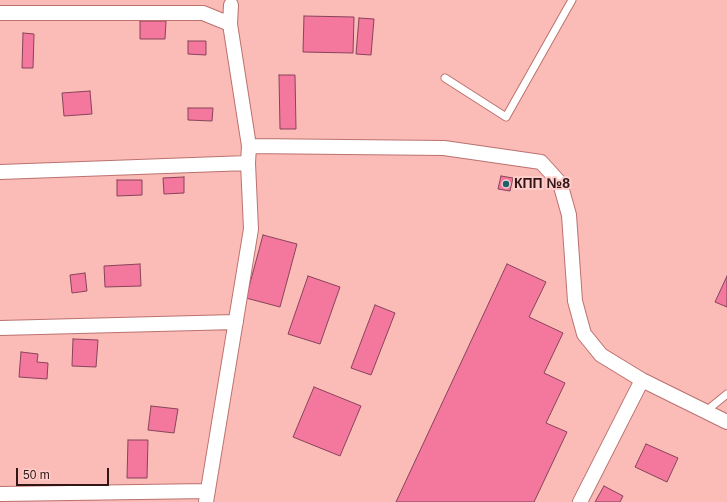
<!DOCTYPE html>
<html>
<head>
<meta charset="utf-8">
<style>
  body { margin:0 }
  #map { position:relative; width:727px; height:502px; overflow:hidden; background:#fbbbb7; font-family:Helvetica,sans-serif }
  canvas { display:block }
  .scale { position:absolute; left:16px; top:468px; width:93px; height:18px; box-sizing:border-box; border:2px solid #321515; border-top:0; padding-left:5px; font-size:12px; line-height:14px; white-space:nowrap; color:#321515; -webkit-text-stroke:3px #fecdca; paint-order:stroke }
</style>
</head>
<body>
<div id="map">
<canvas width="727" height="502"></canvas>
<div class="scale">50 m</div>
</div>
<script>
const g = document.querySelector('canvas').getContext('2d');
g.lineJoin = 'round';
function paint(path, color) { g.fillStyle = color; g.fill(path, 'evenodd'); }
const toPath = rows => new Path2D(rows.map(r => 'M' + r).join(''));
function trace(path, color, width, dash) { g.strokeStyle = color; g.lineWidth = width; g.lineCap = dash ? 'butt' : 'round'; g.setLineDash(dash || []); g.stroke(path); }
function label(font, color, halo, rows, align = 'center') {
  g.font = font + ' Helvetica,sans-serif'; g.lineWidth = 4; g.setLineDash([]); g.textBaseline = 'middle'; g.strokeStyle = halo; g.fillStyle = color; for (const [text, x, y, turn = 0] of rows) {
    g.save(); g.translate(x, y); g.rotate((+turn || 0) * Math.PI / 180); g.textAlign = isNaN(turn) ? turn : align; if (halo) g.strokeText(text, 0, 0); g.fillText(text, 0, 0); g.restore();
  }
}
const building = toPath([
  [304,16,354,17,353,53,303,52,304,16],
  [359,18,374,19,371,55,356,54,359,18],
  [140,21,166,21,165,39,140,39,140,21],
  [23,33,34,34,33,68,22,68,23,33],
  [188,41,206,41,206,55,188,54,188,41],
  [279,75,295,75,296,129,280,129,279,75],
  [90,91,92,114,64,116,62,93,90,91],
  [188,108,213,108,212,121,188,120,188,108],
  [501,176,513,178,510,191,498,189,501,176],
  [184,177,184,193,164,194,163,178,184,177],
  [117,180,142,180,142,195,117,196,117,180],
  [263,235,297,244,280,307,246,298,263,235],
  [140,264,141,286,105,287,104,266,140,264],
  [507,264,546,282,529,317,563,333,544,373,565,383,546,423,567,432,534,502,396,502,507,264],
  [85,273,87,291,72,293,70,275,85,273],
  [308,276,340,287,320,344,288,334,308,276],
  [727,276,727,307,715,302,727,276],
  [375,305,395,313,371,375,351,368,375,305],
  [73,339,98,340,96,367,72,366,73,339],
  [21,352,38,354,37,362,48,363,47,379,19,377,21,352],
  [314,387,361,406,340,456,293,437,314,387],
  [151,406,178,409,174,433,148,430,151,406],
  [128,440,148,440,147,478,127,478,128,440],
  [646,444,678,458,667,482,635,467,646,444],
  [604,486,623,496,620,502,595,502,604,486]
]);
const service = toPath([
  [445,78,506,117,572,0],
  [705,412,727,394]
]);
const minor = toPath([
  [0,13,203,13,230,24,249,146,248,163,251,229,206,502],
  [230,24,231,5],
  [249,146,444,148,541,162,560,183,569,215,575,301,584,334,601,355,642,380,727,422],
  [0,172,248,163],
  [0,328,236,322],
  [0,494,208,491],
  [580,502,642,380]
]);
const markers = [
  [506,184,4,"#17666b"]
];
const poiNames = [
  ["КПП №8",514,184]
];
paint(building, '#f4779e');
trace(building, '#874459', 1);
trace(service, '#bb726f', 9);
trace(minor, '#bb726f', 16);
trace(service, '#fff', 7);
trace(minor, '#fff', 14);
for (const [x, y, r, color] of markers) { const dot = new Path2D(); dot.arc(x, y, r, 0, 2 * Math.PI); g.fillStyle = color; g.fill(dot); trace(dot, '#fecdca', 1.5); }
label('bold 14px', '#321515', '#fecdca', poiNames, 'left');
</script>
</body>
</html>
